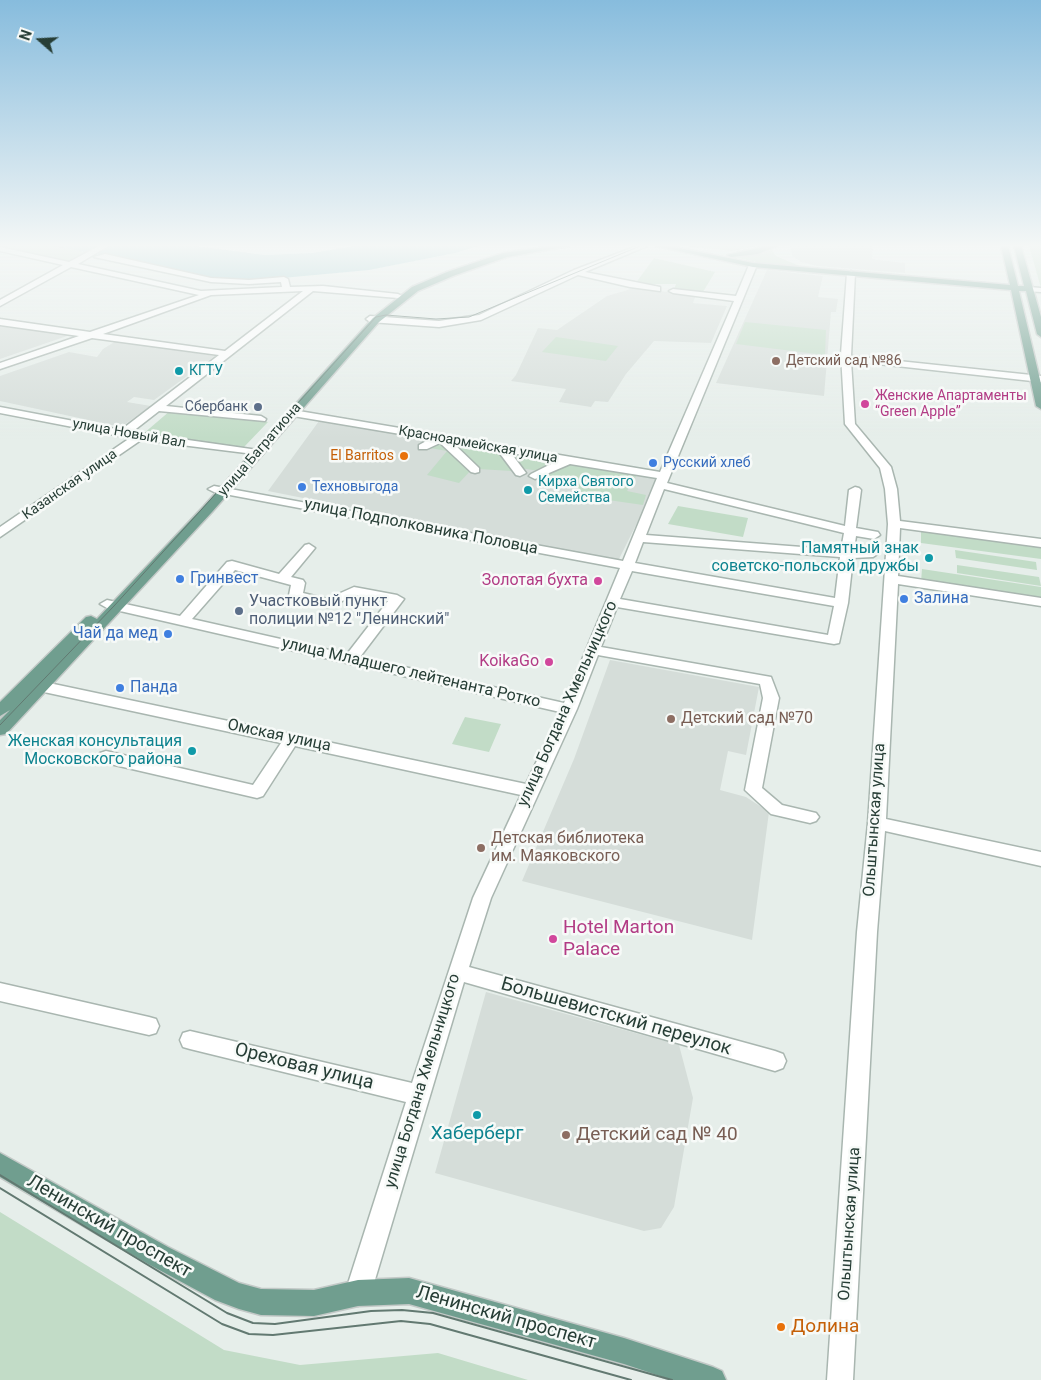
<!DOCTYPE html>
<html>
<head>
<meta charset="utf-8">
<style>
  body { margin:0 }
  #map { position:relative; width:1041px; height:1380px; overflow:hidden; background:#e6eeea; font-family:Roboto,sans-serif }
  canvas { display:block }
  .north { position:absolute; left:15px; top:15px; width:50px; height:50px; -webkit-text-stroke:4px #f7faf8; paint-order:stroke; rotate:289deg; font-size:14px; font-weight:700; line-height:20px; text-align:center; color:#273e36 }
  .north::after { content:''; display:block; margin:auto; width:18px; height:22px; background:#273e36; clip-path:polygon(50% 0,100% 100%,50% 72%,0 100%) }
</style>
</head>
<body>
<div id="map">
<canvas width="1041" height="1380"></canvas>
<div class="north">N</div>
</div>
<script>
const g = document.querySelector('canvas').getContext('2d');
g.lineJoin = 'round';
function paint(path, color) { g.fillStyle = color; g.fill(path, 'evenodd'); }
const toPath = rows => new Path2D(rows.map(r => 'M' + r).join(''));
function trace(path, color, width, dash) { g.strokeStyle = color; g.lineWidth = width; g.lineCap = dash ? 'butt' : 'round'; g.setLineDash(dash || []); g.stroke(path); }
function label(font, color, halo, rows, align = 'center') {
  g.font = font + ' Roboto,sans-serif'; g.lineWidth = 5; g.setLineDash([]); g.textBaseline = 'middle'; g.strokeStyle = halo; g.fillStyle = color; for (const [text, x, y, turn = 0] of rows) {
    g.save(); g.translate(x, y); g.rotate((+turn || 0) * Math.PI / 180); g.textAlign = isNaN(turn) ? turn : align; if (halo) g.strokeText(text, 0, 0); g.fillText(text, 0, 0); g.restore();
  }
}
const built = toPath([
  [790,246,873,246,872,259,905,263,905,273,817,266,801,262,792,256],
  [767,270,823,276,818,297,838,299,836,312,831,312,824,396,716,383],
  [634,288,696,295,693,303,727,306,711,343,654,341,626,374,608,402,595,401,591,407,559,402,566,389,511,381,516,375,538,328,557,330,607,296],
  [0,326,70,335,0,359],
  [116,341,215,356,154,400,134,397,127,402,151,406,121,427,0,401,0,376,69,352,97,357,103,349],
  [319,421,663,471,618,561,268,491],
  [610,660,759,687,746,755,728,751,720,790,746,797,769,812,752,940,522,881,574,759],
  [486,992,679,1045,693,1098,674,1207,661,1228,644,1231,435,1173]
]);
const green = toPath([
  [0,246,53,246,91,253,69,265,0,249],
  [685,246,757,246,732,251],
  [1029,246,1041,246,1041,288],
  [772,250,776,256,802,267,765,264,734,257,761,254],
  [654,258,715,272,703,292,674,289,676,284,635,284],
  [745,322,826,330,825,355,736,344],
  [556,337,618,346,606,361,542,352],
  [171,410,268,422,244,447,143,434],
  [441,441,472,469,459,483,427,475,447,451,430,448],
  [449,441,497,449,512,471,478,469],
  [507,451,562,460,539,471,520,468],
  [570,462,638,473,627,491,646,495,643,505,587,497,568,479,540,475],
  [678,506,748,518,743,537,668,524],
  [921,531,1041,547,1041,559,921,543],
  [955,550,1036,562,1037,570,956,558],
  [957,565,1039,577,1041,586,957,573],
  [922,569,1041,587,1041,600,921,582],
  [465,717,501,724,489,752,452,744],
  [0,1212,224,1350,300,1365,438,1353,528,1380,0,1380]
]);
const water = toPath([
  [53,246,195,246,265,255,312,253,355,246,479,246,455,253,369,270,250,281,212,279,97,254,99,253,89,250,85,252]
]);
const minor = toPath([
  [99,246,108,246,78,264,201,291,282,287,281,282,249,284,211,282,94,257,105,254,211,278,249,280,284,277,288,279,290,287,323,286,398,294,402,296,398,298,313,291,166,406,261,416,266,419,265,421,159,411,132,432,258,450,263,453,262,455,141,440,0,537,0,527,130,438,0,413,0,407,121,430,219,355,92,338,0,369,0,363,79,336,0,325,0,319,90,332,199,295,71,267,0,306,0,300,63,265,0,251,0,247,69,262,99,246],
  [303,291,225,351,103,334,211,295,303,291],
  [637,246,647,246,585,272,660,287,660,291,630,287,578,275,481,320,439,327,370,322,366,319,370,316,439,321,479,315,574,270,637,246],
  [753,263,757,265,667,483,845,526,849,490,855,487,859,488,861,490,856,528,878,532,880,535,874,539,856,536,854,550,873,549,879,553,873,557,853,558,848,603,839,643,834,644,617,607,601,647,771,677,779,698,762,788,782,805,816,813,819,817,816,821,810,823,771,814,745,790,763,698,760,684,598,655,577,709,491,898,469,967,775,1051,783,1054,786,1061,783,1068,775,1071,464,982,371,1293,367,1302,358,1306,349,1302,345,1293,406,1102,190,1049,183,1047,180,1040,183,1033,190,1031,412,1083,473,898,521,795,295,746,263,796,257,798,106,763,100,761,98,757,100,753,106,751,253,785,281,743,30,689,23,684,30,679,526,784,560,712,107,608,100,604,107,600,180,616,227,562,232,561,279,574,305,545,309,544,315,548,291,577,303,580,305,583,303,593,327,599,354,587,397,595,404,599,360,657,564,703,620,568,214,492,208,489,214,486,623,561,657,478,570,464,535,479,529,476,531,474,557,461,511,453,526,473,520,476,516,475,498,451,453,443,479,468,479,472,475,473,471,472,440,443,427,449,419,449,419,445,430,439,293,416,288,413,293,410,660,472,734,301,673,293,669,291,673,289,736,296,749,265,753,263],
  [664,489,844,533,841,550,646,535,664,489],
  [643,542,840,557,835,598,635,563,643,542],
  [235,570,291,585,289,595,291,598,328,607,356,595,388,601,347,654,192,619,235,570],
  [632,571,834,606,828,635,620,599,632,571],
  [851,271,855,273,851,356,1041,376,1041,382,851,361,855,424,891,467,897,489,900,521,1041,539,1041,547,900,528,898,576,1041,598,1041,606,898,584,886,819,1041,852,1041,866,885,831,877,932,853,1380,827,1380,857,932,868,823,888,524,885,489,880,468,845,424,841,354,847,273,851,271],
  [1029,287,1041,288,1041,292,1026,291,1025,289,1029,287],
  [0,983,149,1017,156,1019,159,1026,156,1033,149,1035,0,1001,0,983]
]);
const major = toPath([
  [553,246,569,246,507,257,453,276,418,291,379,322,212,512,6,734,0,735,0,720,10,710,0,716,0,702,86,617,91,616,97,619,204,506,373,318,412,287,447,272,503,253,553,246],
  [656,246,669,246,753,263,1010,285,1001,246,1008,246,1018,286,1024,286,1014,246,1021,246,1041,317,1041,337,1037,334,1026,291,1019,291,1041,384,1041,409,1036,406,1011,290,753,267,656,246],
  [767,246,777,246,758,254,731,257,727,255,767,246],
  [0,1153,168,1247,239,1283,261,1289,314,1290,358,1280,409,1278,624,1338,713,1367,722,1371,726,1380,672,1380,624,1364,409,1304,358,1306,314,1316,261,1315,239,1309,215,1300,150,1265,0,1177,0,1153]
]);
const tramFar1 = toPath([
  [0,725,114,606,376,317,386,315,436,319,469,317,640,246]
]);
const tram = toPath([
  [0,1175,227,1313,253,1323,275,1324,371,1311,402,1310,433,1313,672,1380],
  [0,1188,222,1324,249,1334,273,1335,401,1321,430,1324,631,1380]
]);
const markers = [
  [776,361,5,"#8d6e63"],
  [179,371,5,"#0f9aa8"],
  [865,404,5,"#d1479c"],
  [258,407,5,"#5c6f8a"],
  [404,456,5,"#e8710a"],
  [653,463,5,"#3f7fe0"],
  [302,487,5,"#3f7fe0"],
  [528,490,5,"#0f9aa8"],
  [929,558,5,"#0f9aa8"],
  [180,579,5,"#3f7fe0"],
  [598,581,5,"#d1479c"],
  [904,599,5,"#3f7fe0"],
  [239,611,5,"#5c6f8a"],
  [168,634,5,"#3f7fe0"],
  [549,662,5,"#d1479c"],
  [120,688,5,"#3f7fe0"],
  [671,719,5,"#8d6e63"],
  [192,751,5,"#0f9aa8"],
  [481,848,5,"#8d6e63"],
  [553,939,5,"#d1479c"],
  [477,1115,5,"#0f9aa8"],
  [566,1135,5,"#8d6e63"],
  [781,1327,5,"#e8710a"]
];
const farEducationnames = [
  ["Детский сад №86",786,361]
];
const farCulturenames = [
  ["КГТУ",189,371],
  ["Кирха Святого",538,482],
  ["Семейства",538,498]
];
const farHotelnames = [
  ["Женские Апартаменты",875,396],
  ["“Green Apple”",875,412]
];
const farServicenames = [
  ["Сбербанк",248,407]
];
const farStreetnames = [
  ["улица Новый Вал",129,434,10],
  ["Красноармейская улица",478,445,10],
  ["улица Багратиона",260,450,-49],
  ["Казанская улица",70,485,-35]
];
const farFoodnames = [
  ["El Barritos",394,456]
];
const farShopnames = [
  ["Русский хлеб",663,463],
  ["Техновыгода",312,487]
];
const streetNames = [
  ["улица Подполковника Половца",421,527,11],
  ["улица Младшего лейтенанта Ротко",411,673,13],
  ["улица Богдана Хмельницкого",568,704,-66],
  ["Омская улица",279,736,12],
  ["Ольштынская улица",875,820,-86],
  ["улица Богдана Хмельницкого",423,1081,-73],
  ["Ольштынская улица",850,1224,-86]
];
const cultureNames = [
  ["Памятный знак",919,549],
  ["советско-польской дружбы",919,567],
  ["Женская консультация",182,742],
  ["Московского района",182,760]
];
const shopNames = [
  ["Гринвест",190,579],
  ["Залина",914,599],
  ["Чай да мед",158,634,"right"],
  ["Панда",130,688]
];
const hotelNames = [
  ["Золотая бухта",588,581],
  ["KoikaGo",539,662]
];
const serviceNames = [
  ["Участковый пункт",249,602],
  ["полиции №12 \"Ленинский\"",249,620]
];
const educationNames = [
  ["Детский сад №70",681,719],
  ["Детская библиотека",491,839],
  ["им. Маяковского",491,857]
];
const nearHotelnames = [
  ["Hotel Marton",563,928],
  ["Palace",563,950]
];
const nearStreetnames = [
  ["Большевистский переулок",616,1017,16],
  ["Ореховая улица",304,1067,14],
  ["Ленинский проспект",109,1227,30],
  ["Ленинский проспект",506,1318,16]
];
const nearCulturenames = [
  ["Хаберберг",477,1134]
];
const nearEducationnames = [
  ["Детский сад № 40",576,1135]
];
const nearFoodnames = [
  ["Долина",791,1327]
];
paint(built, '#d5ddd9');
paint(green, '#c2dcc7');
paint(water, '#95c8cc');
trace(minor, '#a9b6b0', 3);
trace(major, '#c3c9c7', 3);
paint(minor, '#fff');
paint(major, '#709e8f');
trace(tramFar1, '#627971', 1);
trace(tram, '#627971', 2);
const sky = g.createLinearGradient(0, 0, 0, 439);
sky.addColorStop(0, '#87bcdd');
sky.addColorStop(0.56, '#f4f7f6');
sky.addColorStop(1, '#f4f7f600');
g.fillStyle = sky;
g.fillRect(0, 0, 1041, 439);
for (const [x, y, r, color] of markers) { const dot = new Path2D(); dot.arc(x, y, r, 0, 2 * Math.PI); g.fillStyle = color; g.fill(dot); trace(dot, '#f7faf8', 2); }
label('14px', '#785e54', '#f7faf8', farEducationnames, 'left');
label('14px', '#0d838f', '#f7faf8', farCulturenames, 'left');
label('14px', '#b23c85', '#f7faf8', farHotelnames, 'left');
label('14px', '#4e5e75', '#f7faf8', farServicenames, 'right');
label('14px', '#273e36', '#f7faf8', farStreetnames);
label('14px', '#c56008', '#f7faf8', farFoodnames, 'right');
label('14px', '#366cbe', '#f7faf8', farShopnames, 'left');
label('16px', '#273e36', '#f7faf8', streetNames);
label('16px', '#0d838f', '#f7faf8', cultureNames, 'right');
label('16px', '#366cbe', '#f7faf8', shopNames, 'left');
label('16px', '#b23c85', '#f7faf8', hotelNames, 'right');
label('16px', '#4e5e75', '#f7faf8', serviceNames, 'left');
label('16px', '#785e54', '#f7faf8', educationNames, 'left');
label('19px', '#b23c85', '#f7faf8', nearHotelnames, 'left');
label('19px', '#273e36', '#f7faf8', nearStreetnames);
label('19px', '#0d838f', '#f7faf8', nearCulturenames);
label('19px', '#785e54', '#f7faf8', nearEducationnames, 'left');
label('19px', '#c56008', '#f7faf8', nearFoodnames, 'left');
</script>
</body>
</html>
